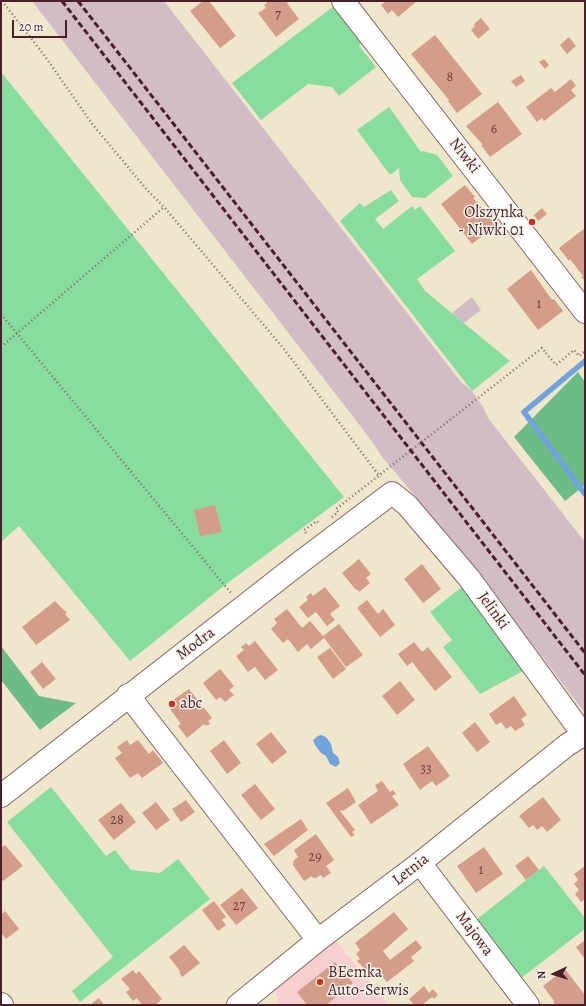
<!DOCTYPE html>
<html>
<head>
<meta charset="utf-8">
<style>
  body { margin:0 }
  #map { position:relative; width:586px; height:1006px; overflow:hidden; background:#efe6cb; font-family:Alegreya,serif }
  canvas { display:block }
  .frame { position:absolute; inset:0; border:2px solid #4a1f2b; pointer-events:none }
  .north { position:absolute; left:534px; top:954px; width:40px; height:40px; -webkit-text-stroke:3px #f7f3e8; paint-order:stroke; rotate:266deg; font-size:11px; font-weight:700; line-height:16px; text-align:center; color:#4a1f2b }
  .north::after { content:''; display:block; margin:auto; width:14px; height:18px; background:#4a1f2b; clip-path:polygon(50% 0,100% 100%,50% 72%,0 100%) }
  .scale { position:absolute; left:12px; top:20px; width:55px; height:18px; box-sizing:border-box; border:2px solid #4a1f2b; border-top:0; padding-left:5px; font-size:12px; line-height:14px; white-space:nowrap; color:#4a1f2b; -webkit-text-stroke:3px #f7f3e8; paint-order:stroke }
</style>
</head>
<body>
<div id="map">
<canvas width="586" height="1006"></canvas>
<div class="frame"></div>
<div class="north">N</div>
<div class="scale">20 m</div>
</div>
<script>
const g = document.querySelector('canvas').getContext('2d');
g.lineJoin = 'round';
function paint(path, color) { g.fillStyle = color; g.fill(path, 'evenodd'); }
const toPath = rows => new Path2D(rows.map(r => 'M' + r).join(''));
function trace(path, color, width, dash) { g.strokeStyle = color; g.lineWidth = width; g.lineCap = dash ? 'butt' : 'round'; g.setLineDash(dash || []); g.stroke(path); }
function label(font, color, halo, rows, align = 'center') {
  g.font = font + ' Alegreya,serif'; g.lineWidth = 3; g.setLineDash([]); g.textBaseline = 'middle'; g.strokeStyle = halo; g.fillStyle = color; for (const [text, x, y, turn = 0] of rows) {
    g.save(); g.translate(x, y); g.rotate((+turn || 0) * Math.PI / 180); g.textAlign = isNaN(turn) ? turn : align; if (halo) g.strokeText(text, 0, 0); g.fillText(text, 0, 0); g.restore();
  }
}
const built = toPath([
  [334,939,389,1005,278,1005,276,991,278,985]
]);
const industrial = toPath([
  [32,1,164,1,461,382,472,391,483,407,488,418,585,542,585,713,455,543,383,458,368,436],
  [472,297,481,310,464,323,452,313]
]);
const green = toPath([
  [334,6,362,43,359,46,376,67,339,96,332,87,308,84,261,120,232,83],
  [1,72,344,497,225,585,130,661,19,526,1,542],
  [389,107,421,152,423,151,437,155,453,176,425,198,412,197,400,180,399,168,390,175,357,130],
  [391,190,399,201,375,219,383,229,412,206,415,210,420,206,455,251,417,279,425,291,510,361,472,391,340,221,360,203,364,207],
  [462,587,490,624,523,671,480,694,443,647,452,640,430,612],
  [51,787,106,856,115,850,131,870,160,873,178,859,210,899,80,1002,72,991,113,957,7,822],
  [544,866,585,918,585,929,521,978,476,920]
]);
const forest = toPath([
  [578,372,585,382,585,485,565,501,514,437],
  [1,646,39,696,76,703,40,730,1,680]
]);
const water = toPath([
  [321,735,326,737,331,744,333,753,338,757,340,763,336,767,330,764,326,756,321,753,315,745,313,740,318,736]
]);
const stream = toPath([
  [585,361,524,412,585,494]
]);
const building = toPath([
  [203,1,209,1,236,36,220,48,190,11],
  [269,1,289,1,287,3,299,19,276,37,258,13,266,8,264,5],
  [386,1,417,1,398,17,392,10,388,14,381,5],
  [481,18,490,29,478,39,471,30,475,26,474,24],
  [435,35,482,94,457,113,448,101,449,100,411,54],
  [569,37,576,46,567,54,560,45],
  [544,59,549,65,545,69,539,62],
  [521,75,525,81,516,87,511,81],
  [571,79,576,86,571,90,576,96,544,121,542,118,537,122,526,107,551,88,555,92],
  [498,102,522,134,490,157,481,145,483,145,466,126],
  [465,185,475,197,473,198,497,225,472,244,441,204],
  [542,208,547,214,538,221,534,215],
  [585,228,585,281,581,277,583,276,570,259,569,261,559,248],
  [531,270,552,300,554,299,563,311,538,330,507,289],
  [215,505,222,532,200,536,194,510],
  [359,559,371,574,366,578,370,583,359,592,357,589,356,590,342,573],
  [422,564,441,589,423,603,404,579],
  [325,587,340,606,330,614,335,620,327,626,316,612,308,618,299,607,308,600,306,597,311,593,313,596],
  [367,600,378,614,383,609,395,625,380,637,357,608],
  [55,601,67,613,65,614,70,620,36,645,22,627],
  [287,609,302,628,310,621,323,636,339,624,363,655,346,667,324,638,311,649,307,644,298,652,288,639,283,643,271,629,277,623,274,619],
  [255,641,278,670,265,680,255,667,248,672,236,656,244,650,241,647,246,643,249,646],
  [414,642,422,652,428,647,452,677,435,691,412,662,407,666,398,654],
  [330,648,346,669,333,679,317,657],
  [42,662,56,679,43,689,30,672],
  [220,669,234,686,229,690,234,695,225,702,220,697,216,700,203,683],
  [400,681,415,700,397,715,382,696],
  [189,689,212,718,208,721,210,724,206,726,204,724,187,738,178,726,181,724,170,709,177,704,173,700],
  [514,696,527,715,521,719,525,725,515,731,511,726,506,729,501,722,496,725,489,714],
  [475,722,490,742,477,752,462,733],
  [271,732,287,752,272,764,256,744],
  [127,740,130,745,138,740,149,754,153,750,163,763,142,778,138,773,130,778,115,758,122,753,117,747],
  [224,740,241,763,227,774,210,751],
  [428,746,450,776,436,786,432,781,420,790,403,764],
  [382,781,390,792,393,790,396,794,392,796,399,805,371,824,358,805,378,791,375,785],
  [255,784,275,809,261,820,241,795],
  [348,788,356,802,343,811,342,810,340,811,355,830,352,832,355,835,351,837,326,803],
  [543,797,561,820,547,832,542,826,537,830,533,825,529,828,519,816],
  [186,800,195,812,181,822,172,809],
  [156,802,170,820,156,830,142,813],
  [121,803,136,822,114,840,98,820],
  [301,819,308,830,274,856,264,844],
  [316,834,334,860,326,866,331,873,323,878,321,875,316,878,313,878,312,876,304,881,293,865,294,860,298,857,294,850],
  [5,845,23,866,3,881,1,879,1,848],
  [484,847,503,874,476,893,457,866],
  [528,856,539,870,526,880,515,866],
  [585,866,585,899,581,902,575,894,579,890,574,884,578,880,574,874],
  [242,888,258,908,236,925,220,905],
  [214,901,226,917,222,920,226,925,218,931,202,910],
  [5,911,19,929,6,939,1,933,1,915],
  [394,912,408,929,383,951,390,960,416,940,422,948,411,957,414,961,387,982,374,967,368,972,357,961,360,959,356,954,360,950,355,943],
  [585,940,585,959,576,947],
  [184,945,200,963,182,977,179,972,180,971,169,957],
  [335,962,353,983,326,1005,307,1005,297,992],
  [565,969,585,995,585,1005,556,1005,553,1002,554,1001,543,986],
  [133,970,136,974,139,971,162,999,155,1005,142,1005,137,998,133,1001,126,992,130,989,121,979],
  [424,986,429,993,433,989,438,995,434,999,432,997,422,1005,414,1005,409,999],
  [99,998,104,1005,90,1005]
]);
const path = toPath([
  [2,1,44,55,93,125,147,190,164,207,284,349,380,477],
  [1,314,231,593],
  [1,347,164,207],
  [546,353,556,365,574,350,579,356,585,351],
  [306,533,304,530,317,521,319,524]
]);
const minor = toPath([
  [343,1,585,312],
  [128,695,318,940],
  [1,796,302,561,392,493,407,505,469,578,585,737],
  [420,863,528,1005],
  [1,1004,2,1005],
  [238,1005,318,940,420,863,567,745,583,735]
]);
const rail = toPath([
  [62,1,585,675],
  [78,1,585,653]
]);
const pathBridge = toPath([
  [332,517,338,512,336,509,542,348,546,353]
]);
const markers = [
  [532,222,4,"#c8321e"],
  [172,704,4,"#c8321e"],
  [320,982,4,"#c8321e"]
];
const numberNames = [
  ["7",278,16],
  ["8",450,78],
  ["6",494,130],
  ["1",539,305],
  ["33",426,770],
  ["28",117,821],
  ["29",315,858],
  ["1",481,871],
  ["27",239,907]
];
const streetNames = [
  ["Niwki",464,156,52],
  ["Jelinki",493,611,54],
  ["Modra",196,644,-37],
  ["Letnia",411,870,-38],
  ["Majowa",474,934,53]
];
const poiNames = [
  ["Olszynka",524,213,"right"],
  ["- Niwki 01",524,231,"right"],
  ["abc",180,704],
  ["BEemka",328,973],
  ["Auto-Serwis",328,991]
];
paint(built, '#f7cfd1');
paint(industrial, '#d2bdc6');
paint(green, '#87dda0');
paint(forest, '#6dbc86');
paint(water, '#70a3dc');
trace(stream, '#70a3dc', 5.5);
paint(building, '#d49d8a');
trace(minor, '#846563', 24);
trace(path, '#846563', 2.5, [1, 3]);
trace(minor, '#fff', 22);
trace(rail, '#4a1f2b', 3, [6, 3]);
trace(pathBridge, '#846563', 2.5, [1, 3]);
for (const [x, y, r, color] of markers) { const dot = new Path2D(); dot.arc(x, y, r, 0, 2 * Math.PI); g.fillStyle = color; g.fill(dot); trace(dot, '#f7f3e8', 1.5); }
label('14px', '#6c3e43', null, numberNames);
label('16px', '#4a1f2b', '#f7f3e8', streetNames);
label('16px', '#4a1f2b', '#f7f3e8', poiNames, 'left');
</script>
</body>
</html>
